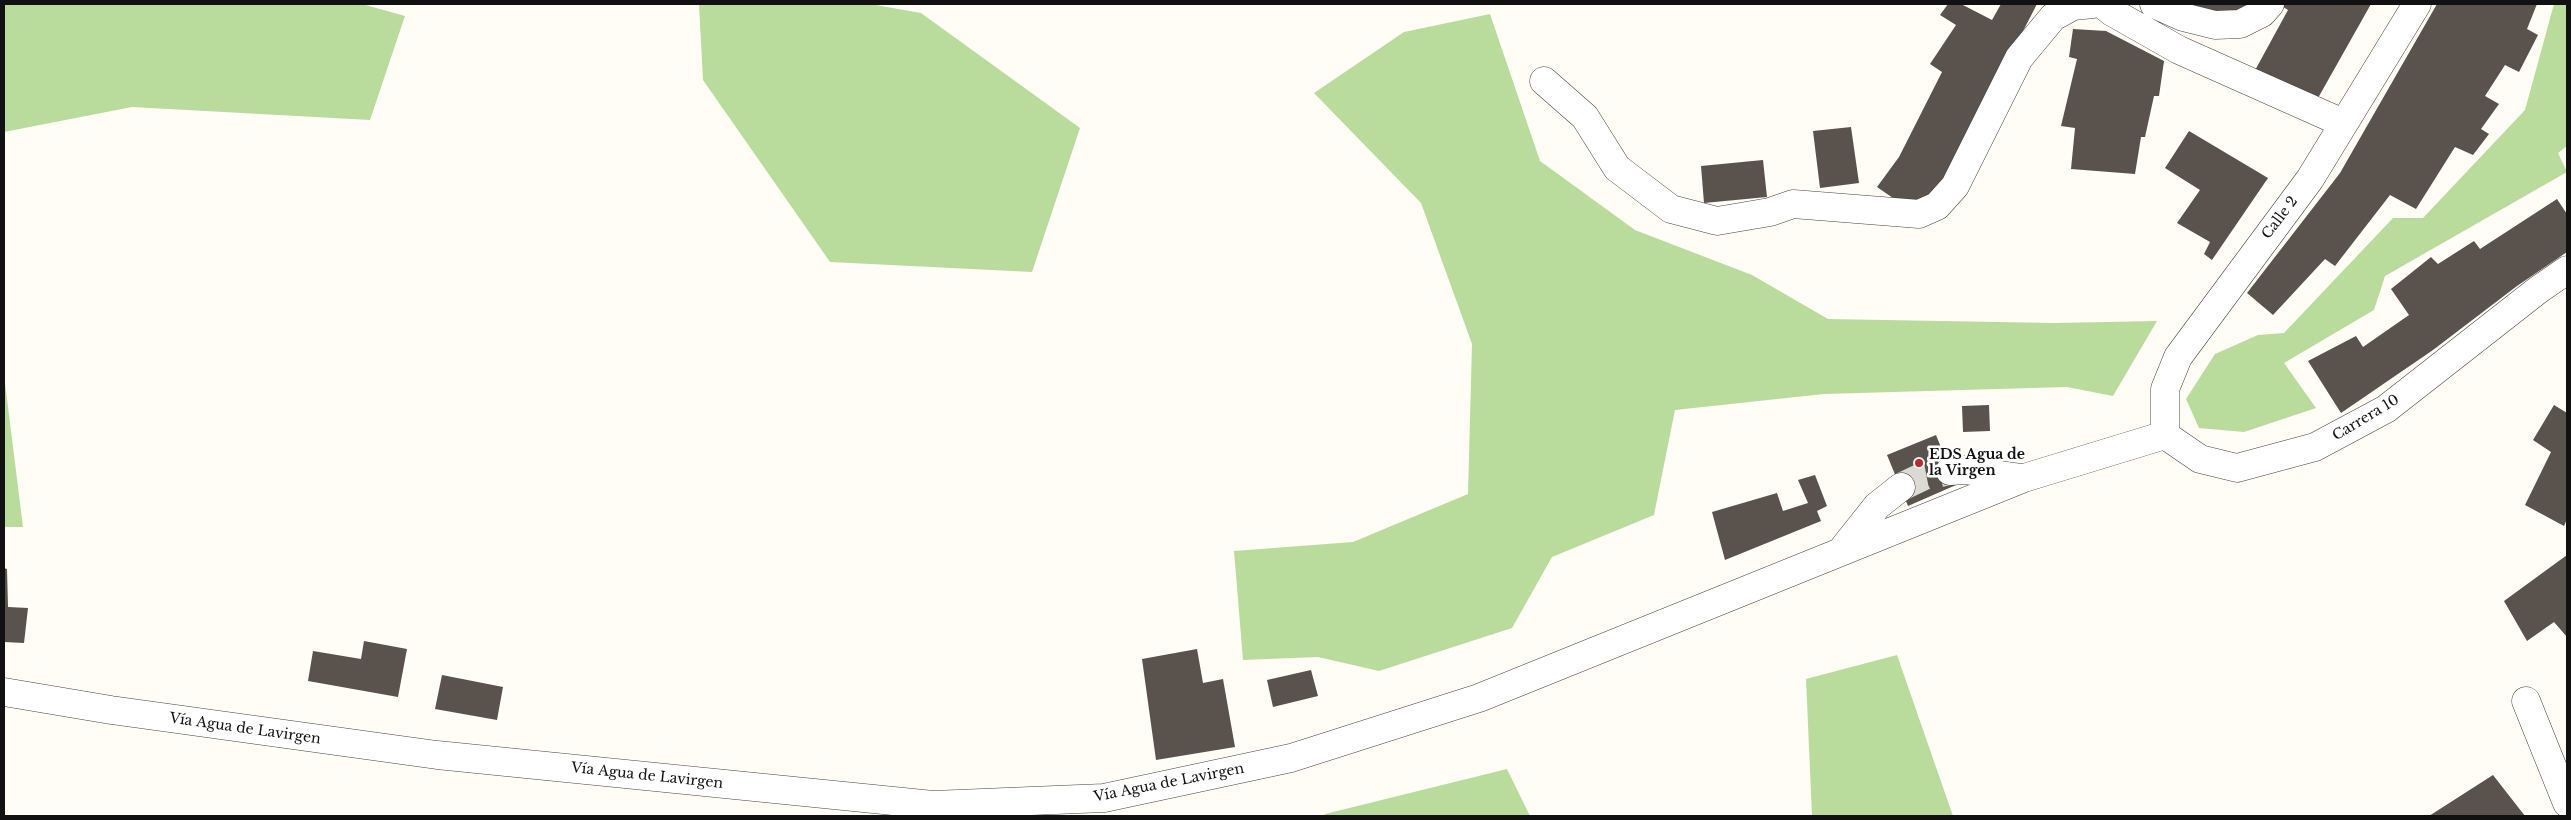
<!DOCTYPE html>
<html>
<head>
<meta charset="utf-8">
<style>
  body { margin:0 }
  #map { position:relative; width:2571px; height:820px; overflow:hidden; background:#fffdf5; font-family:"Libre Baskerville",serif }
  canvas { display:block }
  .frame { position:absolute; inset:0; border:5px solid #111; pointer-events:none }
</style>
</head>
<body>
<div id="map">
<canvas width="2571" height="820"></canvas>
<div class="frame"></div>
</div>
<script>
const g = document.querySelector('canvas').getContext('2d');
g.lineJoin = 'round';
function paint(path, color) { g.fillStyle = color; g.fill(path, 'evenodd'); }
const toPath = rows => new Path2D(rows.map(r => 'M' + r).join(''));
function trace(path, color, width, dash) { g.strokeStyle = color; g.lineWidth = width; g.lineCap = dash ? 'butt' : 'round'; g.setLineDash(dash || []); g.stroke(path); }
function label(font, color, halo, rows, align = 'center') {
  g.font = font + ' "Libre Baskerville",serif'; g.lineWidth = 5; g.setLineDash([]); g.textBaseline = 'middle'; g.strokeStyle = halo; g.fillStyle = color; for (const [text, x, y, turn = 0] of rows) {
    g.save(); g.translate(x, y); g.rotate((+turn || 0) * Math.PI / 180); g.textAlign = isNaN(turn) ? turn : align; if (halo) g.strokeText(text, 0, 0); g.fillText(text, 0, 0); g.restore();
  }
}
const forest = toPath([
  [4,4,362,4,405,16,370,120,132,107,4,132],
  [699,4,870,4,921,13,1080,128,1032,272,830,262,703,80],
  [2554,4,2567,4,2567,146,2558,153,2567,172,2385,276,2374,310,2284,363,2316,408,2244,432,2199,428,2186,399,2215,354,2258,335,2284,333,2393,218,2423,218,2525,110],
  [1490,14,1540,161,1635,230,1752,275,1828,319,2055,323,2157,321,2113,396,2067,387,1824,394,1675,410,1654,515,1552,557,1512,628,1379,671,1318,657,1243,660,1234,551,1353,542,1468,494,1472,344,1421,203,1314,93,1404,32],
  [4,375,23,527,4,527],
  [1897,655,1953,816,1812,816,1806,679],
  [1507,769,1530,816,1324,816,1325,814]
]);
const building = toPath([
  [1948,4,1961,4,1992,20,2001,4,2037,4,1951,171,1923,207,1906,207,1877,187,1899,157,1942,72,1930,64,1956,25,1940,15],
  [2178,4,2256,4,2245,15,2212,15],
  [2282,4,2371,4,2318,98,2253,74,2288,10,2280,5],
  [2437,4,2537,4,2527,29,2538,35,2519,72,2505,65,2485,96,2499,104,2481,129,2489,134,2473,155,2455,147,2416,209,2390,195,2335,266,2325,259,2273,315,2247,293,2340,173],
  [2073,29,2106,31,2164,61,2159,96,2154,96,2145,137,2141,137,2135,174,2071,169,2075,128,2061,126,2077,59,2069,57],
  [1851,127,1859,183,1820,188,1813,131],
  [2189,131,2268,178,2212,260,2204,254,2210,242,2177,223,2200,190,2165,168],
  [1763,160,1767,197,1704,203,1701,166],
  [2557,199,2567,214,2567,252,2517,286,2433,350,2341,413,2308,361,2356,336,2363,347,2409,315,2391,289,2431,257,2438,264,2474,241,2480,249],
  [1989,405,1990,431,1963,432,1962,406],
  [2554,405,2567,413,2567,519,2564,526,2525,505,2551,452,2533,440],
  [1936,435,1956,485,1908,506,1887,455],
  [1815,475,1827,506,1817,511,1821,521,1725,560,1712,512,1777,493,1783,511,1808,503,1798,480],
  [2567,555,2567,637,2554,622,2527,641,2504,601],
  [4,568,7,569,8,607,28,608,24,643,4,642],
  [364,641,407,649,398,697,308,681,313,651,361,659],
  [1197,649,1203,683,1223,679,1235,747,1156,760,1142,659],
  [1311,670,1318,696,1273,707,1267,680],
  [442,675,503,687,497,720,435,709],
  [2493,775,2525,816,2429,816]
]);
const minorTunnel = toPath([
  [1901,487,1924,476,1950,471]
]);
const minor = toPath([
  [2102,4,2112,12,2179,50,2343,123],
  [2154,4,2183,17,2215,25,2240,24,2262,13,2270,4],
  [1544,81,1585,117,1617,168,1671,209,1717,221,1770,212,1793,204,1919,214,1937,206,1955,186,2019,58,2053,17,2073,6,2093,4],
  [2165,435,2165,389,2178,357,2310,179,2417,4],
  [2165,435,2200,459,2237,468,2315,447,2386,409,2538,290,2567,270],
  [1950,471,1964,470,2022,478],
  [1842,550,1877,506,1901,487],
  [4,692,111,710,437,755,933,805,1104,798,1291,758,1479,698,2024,478,2165,435],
  [2526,701,2567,803]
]);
const markers = [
  [1919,463,5,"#c4262e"]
];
const streetNames = [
  ["Calle 2",2280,218,-53],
  ["Carrera 10",2366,418,-31],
  ["Vía Agua de Lavirgen",245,729,8],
  ["Vía Agua de Lavirgen",647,776,6],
  ["Vía Agua de Lavirgen",1169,783,-11]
];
const poiNames = [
  ["EDS Agua de",1929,455],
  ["la Virgen",1929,471]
];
paint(forest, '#b9dc9c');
paint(building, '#5a524d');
trace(minorTunnel, '#dbdad3', 28, [28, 14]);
trace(minor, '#444', 29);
trace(minor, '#fff', 28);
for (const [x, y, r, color] of markers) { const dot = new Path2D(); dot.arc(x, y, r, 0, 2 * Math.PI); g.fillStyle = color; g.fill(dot); trace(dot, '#fff', 2); }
label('14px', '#111', '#fff', streetNames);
label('bold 14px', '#111', '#fff', poiNames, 'left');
</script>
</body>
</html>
